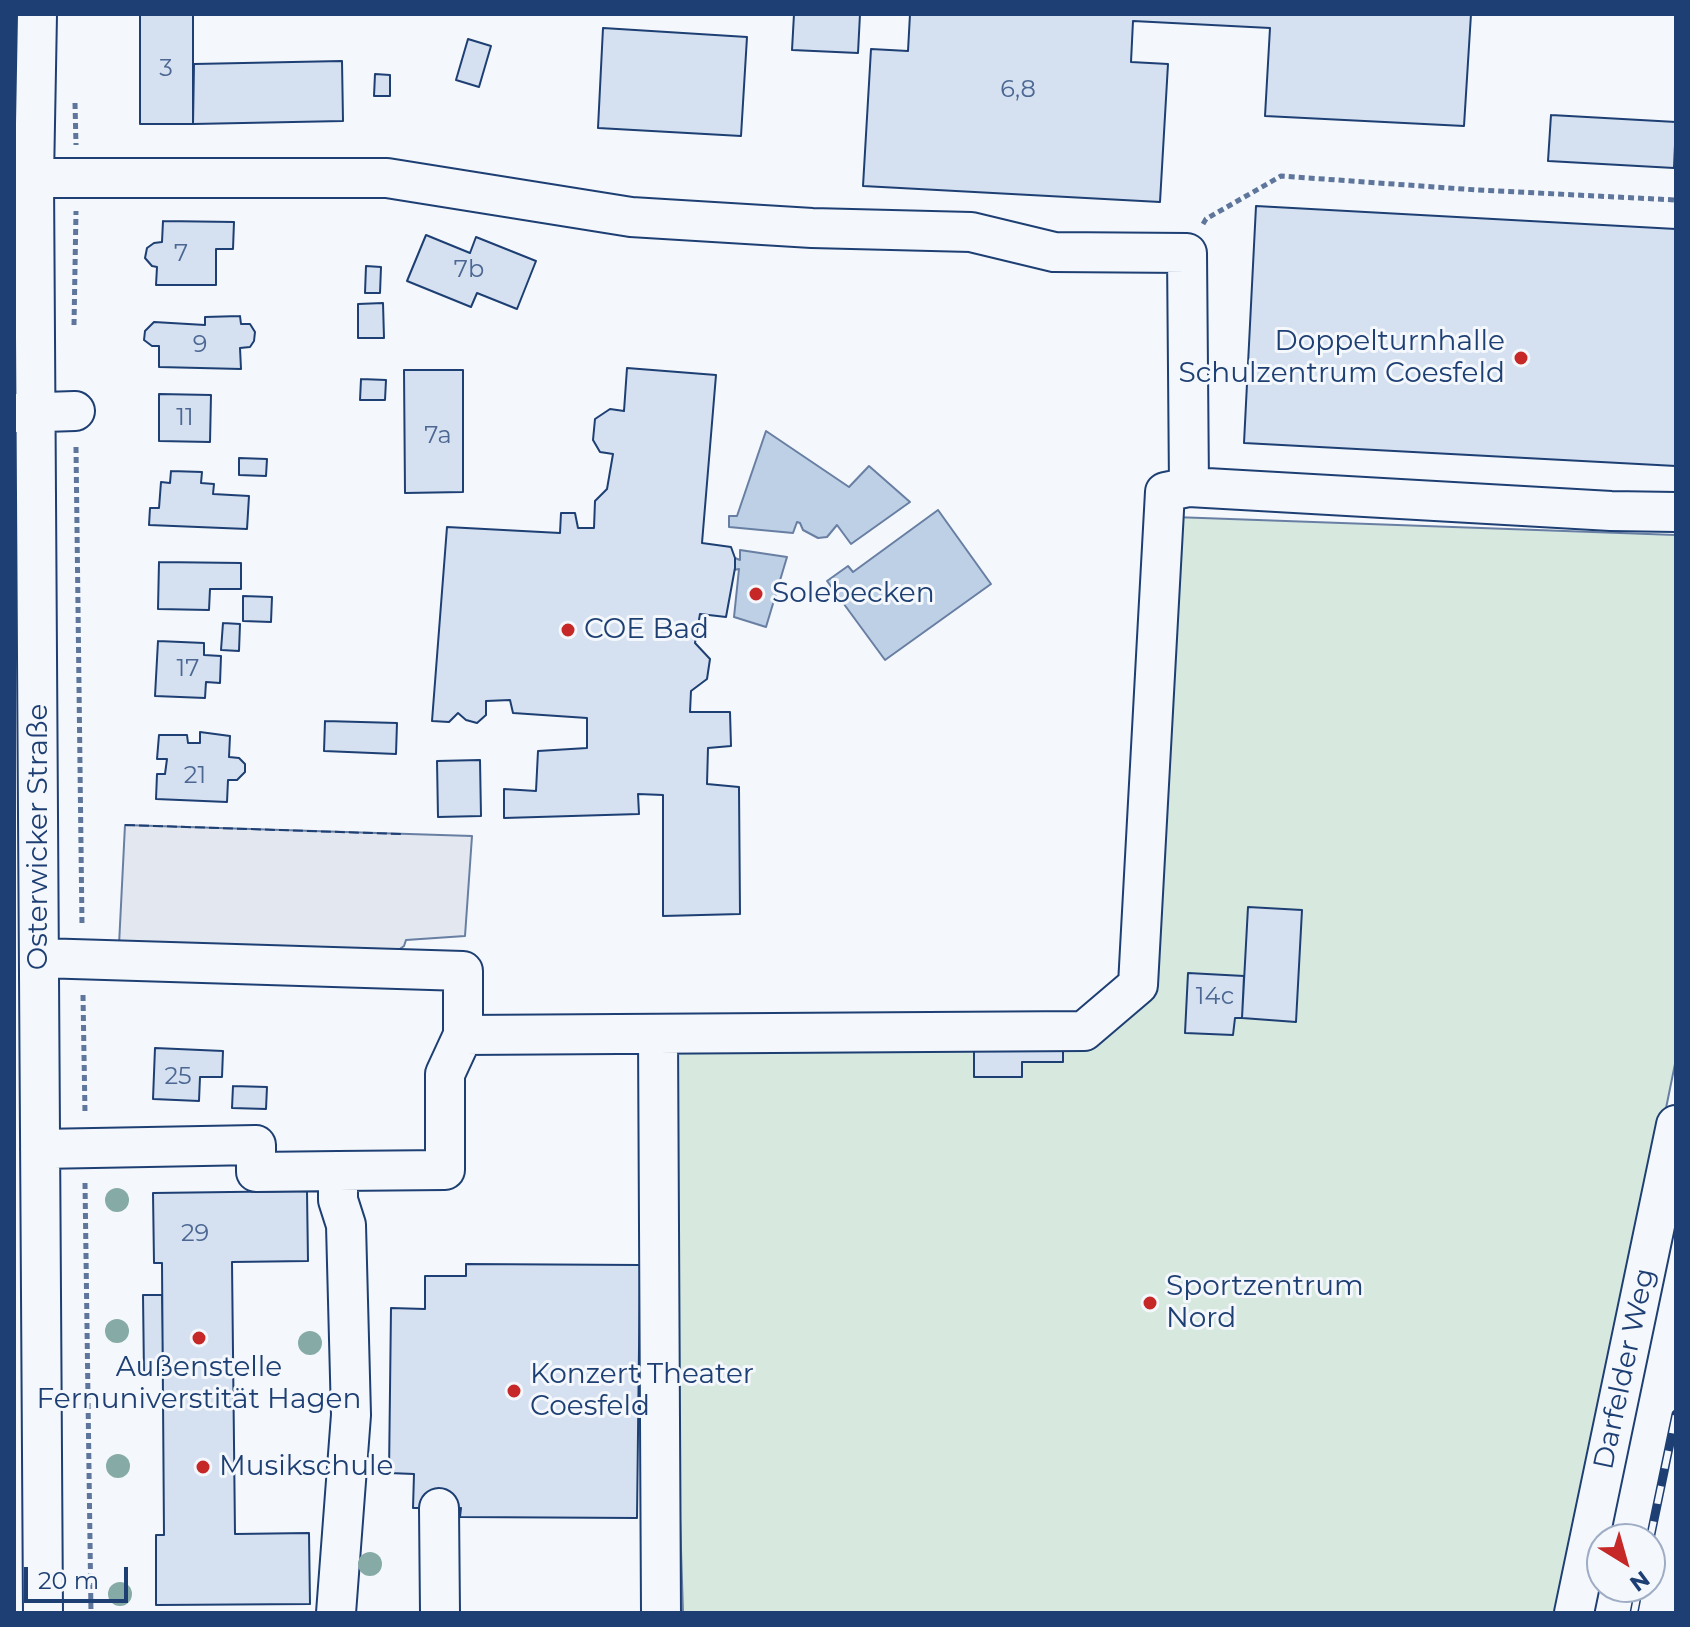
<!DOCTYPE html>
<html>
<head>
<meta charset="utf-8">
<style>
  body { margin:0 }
  #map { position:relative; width:1690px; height:1627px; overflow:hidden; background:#f4f7fb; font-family:Montserrat,sans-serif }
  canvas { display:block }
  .frame { position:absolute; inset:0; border:16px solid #1d3f73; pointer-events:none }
  .north { position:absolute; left:1586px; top:1523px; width:80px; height:80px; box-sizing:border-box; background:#f4f7fb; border:2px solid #9eadc5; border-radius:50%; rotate:143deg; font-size:22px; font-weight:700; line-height:32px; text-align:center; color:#1d3f73 }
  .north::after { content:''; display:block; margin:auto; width:28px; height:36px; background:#c62828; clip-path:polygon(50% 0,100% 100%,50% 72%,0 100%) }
  .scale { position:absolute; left:24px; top:1567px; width:104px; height:36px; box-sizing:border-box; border:4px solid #1d3f73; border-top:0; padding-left:10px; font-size:24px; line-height:28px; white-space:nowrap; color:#1d3f73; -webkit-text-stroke:6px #f4f7fb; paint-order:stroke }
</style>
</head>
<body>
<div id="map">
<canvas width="1690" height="1627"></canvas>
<div class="frame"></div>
<div class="north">N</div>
<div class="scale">20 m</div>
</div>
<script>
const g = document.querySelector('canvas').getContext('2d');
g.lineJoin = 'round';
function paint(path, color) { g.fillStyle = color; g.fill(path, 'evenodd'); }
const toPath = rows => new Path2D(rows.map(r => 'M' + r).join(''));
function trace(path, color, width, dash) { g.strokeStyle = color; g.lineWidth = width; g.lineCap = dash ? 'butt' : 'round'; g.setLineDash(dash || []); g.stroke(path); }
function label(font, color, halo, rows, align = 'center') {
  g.font = font + ' Montserrat,sans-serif'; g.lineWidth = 6; g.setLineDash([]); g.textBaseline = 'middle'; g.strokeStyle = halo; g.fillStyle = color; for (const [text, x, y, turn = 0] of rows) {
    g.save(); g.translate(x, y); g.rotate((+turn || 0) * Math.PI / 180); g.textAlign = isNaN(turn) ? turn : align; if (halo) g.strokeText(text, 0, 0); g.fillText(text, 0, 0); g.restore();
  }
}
const green = toPath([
  [1174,517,1676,535,1676,1059,1577,1546,1561,1613,683,1613,665,1044,1086,1043,1147,991,1174,517]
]);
const parking = toPath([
  [125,825,472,836,465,936,406,940,404,946,394,953,119,945,125,825]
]);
const water = toPath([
  [766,431,849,487,869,466,910,502,851,544,837,525,827,537,818,538,803,530,800,523,797,522,793,533,729,527,729,516,737,516,766,431],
  [938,510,991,584,885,660,827,581,848,566,853,572,938,510],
  [740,550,787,557,766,627,734,617,739,569,723,572,723,562,735,558,740,560,740,550]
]);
const building = toPath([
  [140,14,193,14,193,124,140,124,140,14],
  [794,14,860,14,858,53,792,50,794,14],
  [910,14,1471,14,1464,126,1265,116,1270,28,1133,21,1131,62,1168,64,1160,202,863,186,871,49,908,51,910,14],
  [603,28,747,37,741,136,598,128,603,28],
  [468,39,491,46,479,87,456,80,468,39],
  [342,61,343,121,193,124,194,64,342,61],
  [375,74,390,75,390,96,374,96,375,74],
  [1551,115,1676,122,1674,168,1548,161,1551,115],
  [1256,206,1676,229,1676,466,1244,443,1256,206],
  [163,221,234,222,233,249,216,249,216,285,156,285,157,267,152,266,145,258,147,248,154,243,162,242,163,221],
  [426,235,470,253,476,237,536,261,517,309,477,293,471,307,407,281,426,235],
  [366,266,381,267,380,293,365,293,366,266],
  [383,303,384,338,358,338,358,304,383,303],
  [240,316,241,324,250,324,255,332,254,341,250,347,240,348,241,369,159,367,159,346,152,346,144,340,145,331,154,322,205,325,205,317,240,316],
  [627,368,716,375,702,543,731,547,735,558,735,568,726,617,700,614,695,643,710,659,707,679,691,691,690,712,730,712,731,746,708,748,707,784,739,787,740,914,663,916,663,795,638,794,639,814,504,818,504,789,536,791,538,751,587,748,587,718,513,713,510,700,486,701,486,715,477,723,466,720,458,713,449,722,432,721,447,527,560,533,561,513,575,513,578,528,594,528,595,501,607,489,613,454,600,452,593,440,595,419,610,409,624,411,627,368],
  [404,370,463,370,463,492,405,493,404,370],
  [361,379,386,380,385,400,360,400,361,379],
  [159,394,211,395,210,442,159,441,159,394],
  [239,458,267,459,266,476,239,475,239,458],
  [171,471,202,472,201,483,214,484,213,494,249,496,247,529,149,525,150,508,159,508,161,482,170,483,171,471],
  [159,562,241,563,241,589,210,589,209,610,158,609,159,562],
  [243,596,272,597,271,622,243,621,243,596],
  [223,623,240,624,239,651,221,650,223,623],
  [158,641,204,643,204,655,221,656,220,683,206,682,205,698,155,696,158,641],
  [325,721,397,723,396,754,324,751,325,721],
  [200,732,230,736,229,757,239,758,245,764,245,772,237,780,228,780,227,802,156,799,157,774,165,774,167,759,157,759,159,735,187,735,188,743,200,743,200,732],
  [480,760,481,816,438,817,437,761,480,760],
  [1248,907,1302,910,1296,1022,1242,1018,1248,907],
  [1188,973,1244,976,1242,1018,1235,1018,1233,1035,1185,1033,1188,973],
  [1063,1045,1063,1062,1022,1062,1022,1077,974,1077,974,1046,1063,1045],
  [155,1048,223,1051,222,1077,200,1077,199,1101,153,1099,155,1048],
  [233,1086,267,1087,266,1109,232,1108,233,1086],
  [307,1191,308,1261,232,1262,235,1534,309,1533,310,1604,156,1605,156,1535,164,1535,162,1263,154,1263,153,1193,307,1191],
  [466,1264,640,1265,637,1518,460,1517,461,1508,413,1508,414,1474,389,1473,391,1308,425,1309,425,1276,466,1276,466,1264],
  [143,1295,162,1295,163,1375,144,1375,143,1295]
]);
const path = toPath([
  [75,103,76,145],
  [1203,224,1206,219,1281,176,1477,190,1676,200],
  [74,325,76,211],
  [76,447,82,925],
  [83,995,85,1113],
  [85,1183,91,1613]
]);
const minor = toPath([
  [37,14,34,178,43,1613],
  [34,178,387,178,631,217,812,228,971,232,1054,252,1187,253,1189,487,1611,511,1676,512],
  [14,413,75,411],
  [40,958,463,971,463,1035,1084,1031,1138,985,1165,492,1189,487],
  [658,1034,661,1613],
  [40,1149,256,1145,256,1172,338,1171],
  [439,1508,440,1613],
  [336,1613,351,1415,346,1225,338,1200,338,1171,445,1170,445,1074,463,1035],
  [1574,1613,1676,1125]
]);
const rail = toPath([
  [1650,1539,1676,1414],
  [1634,1613,1639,1587]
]);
const fence = toPath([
  [125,825,401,834]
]);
const trees = [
  [117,1200],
  [117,1331],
  [310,1343],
  [118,1466],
  [370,1564],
  [120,1594]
];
const markers = [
  [1521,358,8,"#c62828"],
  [756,594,8,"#c62828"],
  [568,630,8,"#c62828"],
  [1150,1303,8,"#c62828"],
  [199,1338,8,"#c62828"],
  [514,1391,8,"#c62828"],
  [203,1467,8,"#c62828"]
];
const numberNames = [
  ["3",166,69],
  ["6,8",1018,90],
  ["7",181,254],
  ["7b",469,270],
  ["9",200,345],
  ["11",185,418],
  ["7a",438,436],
  ["17",188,669],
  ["21",195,776],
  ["14c",1215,997],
  ["25",178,1077],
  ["29",195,1234]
];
const poiNames = [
  ["Doppelturnhalle",1505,342,"right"],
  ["Schulzentrum Coesfeld",1505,374,"right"],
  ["Solebecken",772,594],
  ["COE Bad",584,630],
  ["Sportzentrum",1166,1287],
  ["Nord",1166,1319],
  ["Außenstelle",199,1368,"center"],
  ["Fernuniverstität Hagen",199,1400,"center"],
  ["Konzert Theater",530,1375],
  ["Coesfeld",530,1407],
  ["Musikschule",219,1467]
];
const streetNames = [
  ["Osterwicker Straße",39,837,-90],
  ["Darfelder Weg",1625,1369,-78]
];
paint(green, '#d7e8df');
trace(green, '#687fa3', 2);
paint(parking, '#e3e8f0');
trace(parking, '#687fa3', 2);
paint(water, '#bed0e5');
trace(water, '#687fa3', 2);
paint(building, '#d5e0f0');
trace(building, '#1d3f73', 2);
trace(minor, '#1d3f73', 42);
trace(path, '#5e769c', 5, [6, 4]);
trace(minor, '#f4f7fb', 38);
trace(rail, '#1d3f73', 9);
trace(rail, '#f4f7fb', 6, [18]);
trace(fence, '#1d3f73', 2, [10, 4]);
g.fillStyle = '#86aba6';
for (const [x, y] of trees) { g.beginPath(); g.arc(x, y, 12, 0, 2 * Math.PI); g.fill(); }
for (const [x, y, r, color] of markers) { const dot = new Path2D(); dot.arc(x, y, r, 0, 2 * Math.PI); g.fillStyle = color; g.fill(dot); trace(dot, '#f4f7fb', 3); }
label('24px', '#4b6792', null, numberNames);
label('28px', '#1d3f73', '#f4f7fb', poiNames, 'left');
label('28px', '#1d3f73', '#f4f7fb', streetNames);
</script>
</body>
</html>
